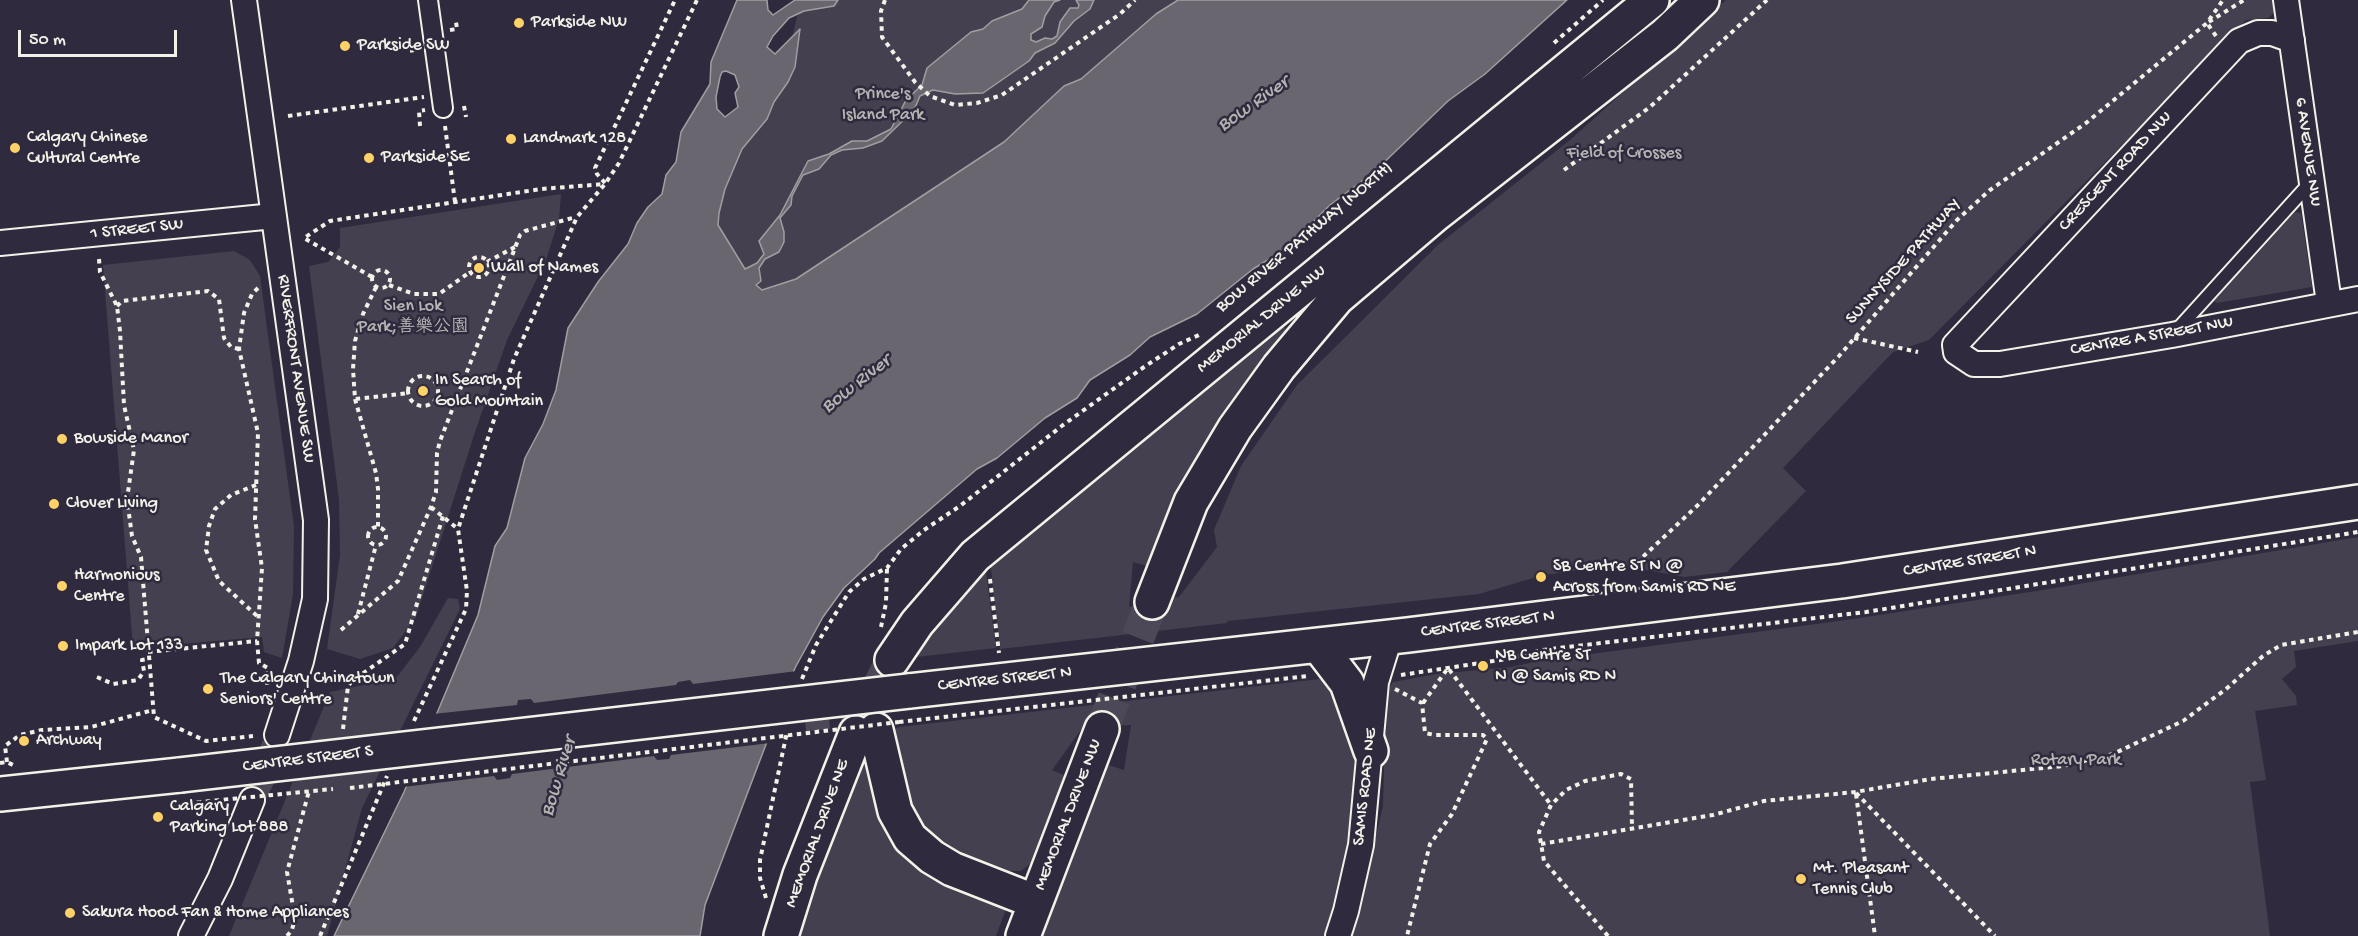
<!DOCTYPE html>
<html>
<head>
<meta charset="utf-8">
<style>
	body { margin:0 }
	#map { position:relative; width:2358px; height:936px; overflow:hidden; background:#2f2a3d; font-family:"Gochi Hand",sans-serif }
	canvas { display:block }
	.scale { position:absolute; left:18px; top:30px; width:159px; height:27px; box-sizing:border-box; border:3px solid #f4f1e8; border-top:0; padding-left:8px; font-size:18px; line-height:21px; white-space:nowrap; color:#f4f1e8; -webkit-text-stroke:4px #2f2a3d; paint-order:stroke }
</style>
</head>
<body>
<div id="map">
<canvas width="2358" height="936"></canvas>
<div class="scale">50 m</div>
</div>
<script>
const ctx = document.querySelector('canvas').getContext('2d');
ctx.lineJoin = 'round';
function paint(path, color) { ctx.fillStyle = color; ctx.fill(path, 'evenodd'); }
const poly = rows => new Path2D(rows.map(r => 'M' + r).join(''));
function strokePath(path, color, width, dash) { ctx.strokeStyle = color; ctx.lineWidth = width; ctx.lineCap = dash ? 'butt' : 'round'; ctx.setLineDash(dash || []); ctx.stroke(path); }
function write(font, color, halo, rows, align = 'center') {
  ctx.font = font + ' "Gochi Hand","LXGW WenKai TC",sans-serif'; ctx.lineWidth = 5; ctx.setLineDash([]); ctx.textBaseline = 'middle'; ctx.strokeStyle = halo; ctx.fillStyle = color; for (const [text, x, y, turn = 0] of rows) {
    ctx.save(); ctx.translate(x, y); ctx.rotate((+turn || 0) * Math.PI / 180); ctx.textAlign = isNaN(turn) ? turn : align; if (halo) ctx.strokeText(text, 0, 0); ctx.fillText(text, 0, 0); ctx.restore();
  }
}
paint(poly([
	[805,0,1195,0,1008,147,799,289,759,299,713,227,718,189,782,80,800,4],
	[1726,0,2272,0,2274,13,2268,18,2246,20,1929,340,1893,352,1783,468,1806,491,1727,572,1684,577,1640,569,1606,567,1543,575,1479,594,1228,621,1227,623,1000,649,991,568,988,564,1279,323,1287,330,1233,402,1213,435,1151,567,1133,562,1129,607,1179,597,1217,547,1214,530,1241,466,1297,385,1439,244,1570,140],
	[561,194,559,219,546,260,507,340,475,432,416,617,393,648,360,659,327,649,340,555,339,500,309,266,328,262,340,247,340,228],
	[2295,212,2301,213,2312,287,2217,303,2214,301],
	[234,251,250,260,260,276,294,527,293,594,282,658,264,652,262,637,133,648,103,265],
	[2358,537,2358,641,2294,651,2296,667,2282,679,2296,696,2297,705,2255,711,2266,780,2250,782,2270,936,1352,936,1383,806,1386,691,1393,682,1437,674,1511,667,1539,661,1846,620,2043,590],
	[986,572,996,648,916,657,948,608],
	[448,598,458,599,460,609,362,808,327,936,229,936,330,692,396,678,420,647],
	[1320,679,1327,683,1348,724,1355,768,1355,807,1351,838,1326,936,1039,936,1105,764,1124,770,1131,725,1083,727,1052,770,1070,778,1036,859,1021,871,997,871,945,849,925,832,905,797,892,730,899,727],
	[858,764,871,766,878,807,1005,905,1006,909,996,936,797,936,813,883]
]), '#454050');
const water = poly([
	[737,0,767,0,768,10,773,15,795,0,838,0,834,6,804,11,789,18,773,36,767,47,775,54,800,29,795,67,788,82,774,102,767,119,742,149,725,189,719,213,718,225,745,269,757,263,764,254,759,241,780,215,808,161,829,154,852,141,867,141,891,129,906,100,922,85,927,68,971,32,983,29,992,21,1022,9,1029,0,1060,0,1054,2,1045,16,1042,27,1031,34,1031,40,1036,42,1045,38,1052,39,1057,36,1060,22,1070,8,1078,8,1079,5,1076,0,1094,0,1090,9,1074,21,1055,43,1035,53,1029,61,983,93,955,94,933,90,920,96,914,110,882,141,863,148,842,150,831,155,819,169,803,175,792,196,791,205,780,218,784,232,784,242,779,252,765,259,759,268,761,281,756,285,762,290,796,279,1004,142,1064,86,1081,79,1156,14,1178,0,1567,0,1485,74,1448,101,1374,172,1330,205,1286,249,1253,269,1197,314,1150,337,1130,355,1090,380,1077,398,1045,418,997,458,977,469,879,553,875,559,844,588,823,617,795,668,705,905,700,936,334,936,404,792,478,615,495,546,507,528,525,458,543,424,556,390,568,328,598,282,628,244,637,223,648,207,662,194,666,175,676,162,681,132,710,84,711,62,737,0],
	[726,71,735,75,739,87,735,93,738,107,725,117,717,109,716,97,720,77,722,72,726,71]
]);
paint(water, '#6a6670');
strokePath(water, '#a19ea0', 1.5);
paint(poly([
	[797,671,770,743,671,755,669,759,657,760,654,756,512,774,510,778,497,780,494,776,403,787,433,714,517,705,518,700,531,699,534,703,676,685,678,682,690,680,693,684]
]), '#2f2a3d');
strokePath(poly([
	[805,719,863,714],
	[252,800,263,778,277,735]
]), '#4d4857', 24, [24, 12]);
strokePath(poly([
	[1102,729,1152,602],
	[856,733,892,660]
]), '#4d4857', 33, [33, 16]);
const service = poly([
	[2176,331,2310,183]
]);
const pedestrian = poly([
	[428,0,443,108]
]);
const minor = poly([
	[244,0,316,520,315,599,301,661,277,735],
	[2286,0,2329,303],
	[2292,40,2272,33,2258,33,2239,41,1955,345,1956,352,1974,364,2000,364,2172,335,2358,299],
	[0,243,274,216],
	[191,936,220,879,252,800],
	[1338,936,1346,911,1361,845,1376,682,1390,637]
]);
const secondary = poly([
	[1152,602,1191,502,1235,428,1279,367,1337,298,1436,214,1665,35,1702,0],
	[1318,645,1347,683,1371,751],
	[892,660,917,623,975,556,1652,0],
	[909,691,1408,635,1842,581,2358,502],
	[876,730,895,811,910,838,932,857,952,869,1036,902],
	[0,794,180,775],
	[781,936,800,875,856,733],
	[1023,936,1102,729]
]);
strokePath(service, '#f4f1e8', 16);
strokePath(pedestrian, '#f4f1e8', 22);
strokePath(minor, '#f4f1e8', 28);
strokePath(secondary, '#f4f1e8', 38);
strokePath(poly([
	[885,0,881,11,882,37,915,82,930,96,955,105,977,103,1002,95,1120,14,1135,0],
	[450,30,457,29,456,22],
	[2216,36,2207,23,2244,0],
	[408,43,409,51,415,50],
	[1554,43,1603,0],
	[464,106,466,117],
	[288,116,424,97],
	[420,126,419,111,425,110],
	[445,126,455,202],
	[1564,170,1650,107,1767,0],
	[605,183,597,174,595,168,675,0],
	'469 267a10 10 0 1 1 20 0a10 10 0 1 1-20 0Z',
	[99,259,100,272,117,306,120,331,124,405,134,450,127,499,132,536,141,557,154,717,206,741,253,736],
	[487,262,515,247],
	'372 279a9 9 0 1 1 18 0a9 9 0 1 1-18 0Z',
	[372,277,304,238,330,221,541,189,605,184],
	[389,285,414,294,439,294,470,272],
	[376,287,363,314,355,341,353,369,355,399,409,393],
	[258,288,252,294,244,313,239,349,258,433,255,519,262,568,257,641,259,663,268,668,267,688],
	[117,306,122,301,208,291,219,299,224,338,231,347,239,349],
	[1854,338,1918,352],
	'408 391a15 15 0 1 1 30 0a15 15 0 1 1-30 0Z',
	[438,396,455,403],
	[355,399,376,473,378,489,378,527],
	[256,485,231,495,215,509,209,526,206,550,219,581,257,616],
	[431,507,458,529],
	'368 536a9 9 0 1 1 18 0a9 9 0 1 1-18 0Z',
	[1630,569,1698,505,1839,356,1957,220,1990,190,2086,123,2207,23,2223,0],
	[990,579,999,653],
	[358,614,376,545],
	[881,627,886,603,887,568],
	[341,630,398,581,431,507,436,492,437,453,440,441,520,235,525,231,576,217],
	[148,652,257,641],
	[1401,675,1507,659,1542,650,1866,612,2358,532],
	[97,677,113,684,138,680,144,671,142,660,148,659],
	[802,679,816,645,849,592,864,579,887,568,901,549,924,530,960,506,1063,425,1144,367,1179,344,1199,335],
	[1395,689,1422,703,1425,733,1435,735,1483,735,1487,739,1452,814,1430,844,1407,936],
	[1423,703,1448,668,1551,805],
	[414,721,466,609,467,591,458,529,514,359,577,217,605,184,619,163,697,0],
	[899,722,1309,676],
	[343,729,348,686,352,681,405,644,443,516],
	[7,762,5,746,20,735,42,730,91,727,153,710],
	[0,763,7,762,13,765],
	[1856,793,1995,936],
	[1856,794,1875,936],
	[1541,844,1713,815,1764,801,1855,792,1931,779,2063,766,2113,754,2183,721,2226,689,2263,656,2281,645,2358,632],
	[766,898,760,878,760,860,787,732],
	[287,936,292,930,295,918,287,872,309,791],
	[320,936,387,776],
	[1608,936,1544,861,1539,832,1551,805,1566,790,1585,781,1621,774,1631,779,1632,827]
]), '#f4f1e8', 4, [4.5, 4.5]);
strokePath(service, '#2f2a3d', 12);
strokePath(pedestrian, '#2f2a3d', 18);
strokePath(minor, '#2f2a3d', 24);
strokePath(secondary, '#2f2a3d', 33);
const secondaryBridge = poly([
	[180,775,909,691]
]);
strokePath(secondaryBridge, '#f4f1e8', 38, []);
strokePath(poly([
	[350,788,899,722],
	[170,805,333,789]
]), '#f4f1e8', 4, [4.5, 4.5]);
strokePath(secondaryBridge, '#2f2a3d', 33);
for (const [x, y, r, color] of [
	[519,23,6,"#ffd166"],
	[345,46,6,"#ffd166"],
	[511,139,6,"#ffd166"],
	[15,148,6,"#ffd166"],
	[369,158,6,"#ffd166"],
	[479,268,6,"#ffd166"],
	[423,391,6,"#ffd166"],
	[62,439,6,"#ffd166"],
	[54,504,6,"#ffd166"],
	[1541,577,6,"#ffd166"],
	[62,586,6,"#ffd166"],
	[63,646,6,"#ffd166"],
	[1483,666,6,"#ffd166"],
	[208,689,6,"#ffd166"],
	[24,741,6,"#ffd166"],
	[158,817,6,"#ffd166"],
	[1801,879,6,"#ffd166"],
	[70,913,6,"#ffd166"]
]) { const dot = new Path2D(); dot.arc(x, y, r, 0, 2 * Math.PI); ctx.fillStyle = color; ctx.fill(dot); strokePath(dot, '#2f2a3d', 2); }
write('18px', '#f4f1e8', '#2f2a3d', [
	["Parkside NW",531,23],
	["Parkside SW",357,46],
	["Calgary Chinese",27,138],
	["Cultural Centre",27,159],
	["Landmark 128",523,139],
	["Parkside SE",381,158],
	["Wall of Names",491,268],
	["In Search of",435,381],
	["Gold Mountain",435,402],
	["Bowside Manor",74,439],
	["Clover Living",66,504],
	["SB Centre ST N @",1553,567],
	["Across from Samis RD NE",1553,588],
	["Harmonious",74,576],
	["Centre",74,597],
	["Impark Lot 133",75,646],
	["NB Centre ST",1495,656],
	["N @ Samis RD N",1495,677],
	["The Calgary Chinatown",220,679],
	["Seniors' Centre",220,700],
	["Archway",36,741],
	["Calgary",170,807],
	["Parking Lot 888",170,828],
	["Mt. Pleasant",1813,869],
	["Tennis Club",1813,890],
	["Sakura Hood Fan & Home Appliances",82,913]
], 'left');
write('18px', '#b7b3b3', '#2f2a3d', [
	["Prince's",883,95],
	["Island Park",883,116],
	["Field of Crosses",1624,154],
	["Sien Lok",413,307],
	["Park;善樂公園",413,328],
	["Rotary Park",2076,761]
]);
write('18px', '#f4f1e8', '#2f2a3d', [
	["6 AVENUE NW",2307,152,82],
	["CRESCENT ROAD NW",2116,172,-47],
	["1 STREET SW",137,230,-6],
	["BOW RIVER PATHWAY (NORTH)",1305,238,-40],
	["SUNNYSIDE PATHWAY",1904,262,-48],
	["MEMORIAL DRIVE NW",1262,320,-39],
	["CENTRE A STREET NW",2152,337,-10],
	["RIVERFRONT AVENUE SW",295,369,82],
	["CENTRE STREET N",1970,562,-9],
	["CENTRE STREET N",1488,625,-7],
	["CENTRE STREET N",1005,680,-6],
	["CENTRE STREET S",308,760,-7],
	["SAMIS ROAD NE",1366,787,-84],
	["MEMORIAL DRIVE NW",1069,815,-69],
	["MEMORIAL DRIVE NE",818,834,-70]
]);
write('italic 20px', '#b6b2b2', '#2f2a3d', [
	["Bow River",1254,105,-35],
	["Bow River",857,385,-38],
	["Bow River",560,777,-73]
]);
</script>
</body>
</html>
